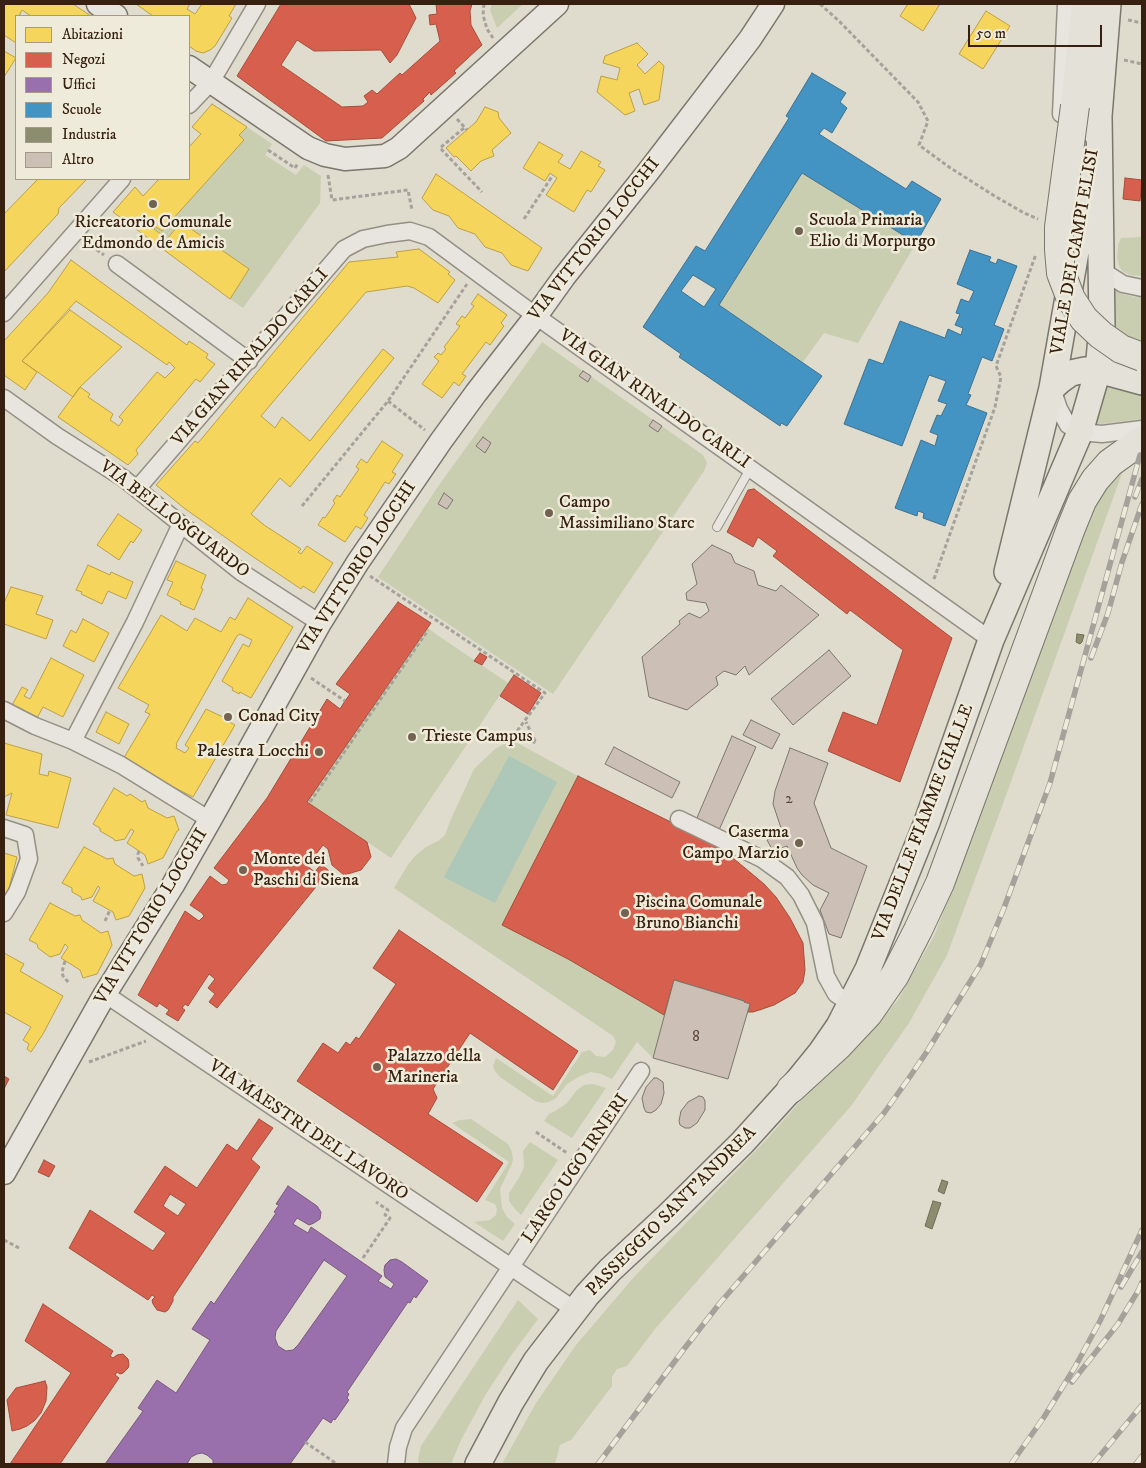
<!DOCTYPE html>
<html>
<head>
<meta charset="utf-8">
<style>
	body { margin:0 }
	#map { position:relative; width:1146px; height:1468px; overflow:hidden; background:#dfdcce; font-family:"IM FELL DW Pica",serif }
	canvas { display:block }
	.frame { position:absolute; inset:0; border:5px solid #37200f; pointer-events:none }
	.legend { position:absolute; left:15px; top:15px; width:175px; height:165px; box-sizing:border-box; background:#efebda; border:1px solid #a59a89; margin:0; padding:6px 9px; list-style:none; font-size:15px; color:#37200f }
	.legend li { display:flex; align-items:center; gap:10px; height:25px }
	.legend b { width:25px; border:1px solid #a59a89 }
	.scale { position:absolute; left:968px; top:25px; width:134px; height:22px; box-sizing:border-box; border:2px solid #37200f; border-top:0; padding-left:6px; font-size:15px; line-height:18px; white-space:nowrap; color:#37200f; -webkit-text-stroke:4px #efebda; paint-order:stroke }
</style>
</head>
<body>
<div id="map">
<canvas width="1146" height="1468"></canvas>
<div class="frame"></div>
<ul class="legend">
<li><b style="height:14px;background:#f6d55c"></b>Abitazioni</li>
<li><b style="height:14px;background:#d6604d"></b>Negozi</li>
<li><b style="height:14px;background:#9970ab"></b>Uffici</li>
<li><b style="height:14px;background:#4393c3"></b>Scuole</li>
<li><b style="height:14px;background:#8c8c6e"></b>Industria</li>
<li><b style="height:14px;background:#ccc0b6"></b>Altro</li>
</ul>
<div class="scale">50 m</div>
</div>
<script>
const ctx = document.querySelector('canvas').getContext('2d');
ctx.lineJoin = 'round';
function paint(path, color) { ctx.fillStyle = color; ctx.fill(path, 'evenodd'); }
const poly = rows => new Path2D(rows.map(r => 'M' + r).join(''));
function strokePath(path, color, width, dash) { ctx.strokeStyle = color; ctx.lineWidth = width; ctx.lineCap = dash ? 'butt' : 'round'; ctx.setLineDash(dash || []); ctx.stroke(path); }
function write(font, color, halo, rows, align = 'center') {
  ctx.font = font + ' "IM FELL DW Pica",serif'; ctx.lineWidth = 5; ctx.setLineDash([]); ctx.textBaseline = 'middle'; ctx.strokeStyle = halo; ctx.fillStyle = color; for (const [text, x, y, turn = 0] of rows) {
    ctx.save(); ctx.translate(x, y); ctx.rotate((+turn || 0) * Math.PI / 180); ctx.textAlign = isNaN(turn) ? turn : align; if (halo) ctx.strokeText(text, 0, 0); ctx.fillText(text, 0, 0); ctx.restore();
  }
}
paint(poly([
	[492,4,523,4,497,28,490,10],
	[247,127,272,144,265,155,296,175,304,165,321,176,320,203,243,308,230,299,248,269,181,222,167,239,154,229,156,227,162,231,244,140,239,135],
	[802,173,916,243,858,343,824,333,803,362,719,305],
	[1142,237,1142,276,1131,275,1123,272,1119,266,1117,258,1118,245,1121,238],
	[1111,288,1122,294,1135,297,1142,296,1142,368,1112,340],
	[542,342,703,455,707,463,704,471,553,694,378,577,437,488],
	[1103,383,1142,393,1142,419,1093,425],
	[1125,465,1004,801,947,955,909,1023,851,1106,655,1329,627,1366,617,1369,612,1377,612,1386,571,1440,560,1445,555,1464,502,1464,536,1403,576,1345,634,1277,767,1139,841,1055,870,1031,898,1000,935,934,1091,508,1105,483],
	[427,628,508,683,391,858,277,781,330,702,362,723],
	[512,740,578,776,695,834,721,848,764,884,776,897,790,918,803,943,805,970,803,982,795,993,784,1000,761,1011,748,1012,728,1079,653,1058,637,1042,612,1079,601,1074,591,1072,580,1076,567,1084,556,1098,549,1102,542,1103,535,1101,500,1077,495,1071,493,1066,496,1058,553,1096,582,1052,590,1050,596,1056,605,1057,613,1050,616,1042,613,1036,394,888,407,866,415,856,426,847,438,841,445,835,451,819,474,769,495,749],
	[593,1084,606,1088,572,1138,544,1121,549,1114,557,1110,567,1103,577,1090,584,1085],
	[471,1119,508,1144,512,1152,513,1160,511,1166,500,1189,502,1208,507,1217,515,1224,503,1241,474,1222,490,1220,496,1215,497,1209,495,1204,485,1200,509,1162,452,1123,460,1120],
	[530,1142,558,1160,521,1215,515,1209,509,1201,509,1193,519,1178,524,1167,523,1151],
	[518,1300,538,1319,510,1357,486,1394,461,1440,451,1464,419,1464,418,1459,421,1446]
]), '#c8ceaf');
paint(poly([
	[509,756,557,782,495,903,444,877]
]), '#adc7b8');
const homes = poly([
	[4,4,73,4,91,16,31,16,22,10,19,16,16,16,16,43,4,35,4,4],
	[136,4,190,4,187,9,195,14,202,4,236,4,229,16,232,18,215,46,210,50,203,53,196,51,189,46,189,16,153,16,136,4],
	[908,4,940,4,923,31,900,16,908,4],
	[986,11,1010,26,983,69,959,54,986,11],
	[637,43,648,54,637,65,645,74,659,61,664,66,659,100,644,105,639,89,629,93,635,111,625,115,597,92,601,76,617,80,620,68,603,63,605,56,637,43],
	[4,51,16,58,4,77,4,51],
	[212,104,247,127,239,135,244,140,162,231,156,227,154,229,167,239,181,222,249,269,230,299,113,212,135,187,143,196,159,179,189,179,189,147,201,134,192,127,212,104],
	[485,107,498,112,499,118,511,133,492,150,494,156,481,161,471,171,456,156,454,157,446,148,476,122,485,107],
	[539,142,563,155,558,162,570,169,581,151,601,162,598,166,605,170,591,192,587,190,574,212,546,195,557,178,550,173,545,181,523,168,539,142],
	[436,174,542,248,528,271,511,265,502,253,485,247,475,234,458,228,449,216,433,210,422,198,436,174],
	[38,179,87,179,59,208,58,214,4,272,4,214,38,179],
	[419,249,450,272,448,274,455,280,438,303,414,288,407,286,366,292,261,416,275,428,282,417,310,441,383,349,394,358,290,487,280,478,251,514,264,525,301,549,298,552,301,554,307,546,333,563,314,593,303,586,301,589,246,552,184,508,156,485,195,441,198,443,349,262,398,257,396,252,419,249],
	[71,260,187,345,189,341,208,354,206,358,215,364,200,382,196,379,136,450,138,454,128,465,58,417,80,387,90,394,88,397,113,414,110,420,119,426,123,420,119,417,157,372,165,378,175,368,169,362,167,365,76,301,22,361,37,372,25,390,4,375,4,341,48,293,71,260],
	[478,294,507,315,501,323,504,326,490,345,486,342,462,374,466,376,459,386,454,382,442,398,422,384,439,361,434,357,438,353,441,355,446,349,444,347,460,326,456,324,462,316,465,318,474,306,471,304,478,294],
	[70,310,122,347,80,387,73,397,22,361,70,310],
	[382,441,403,455,392,472,396,474,389,484,385,482,364,515,368,518,361,529,356,526,345,542,318,525,323,517,325,518,335,503,333,501,337,495,340,497,359,469,356,467,361,459,367,463,382,441],
	[118,514,142,530,133,543,131,541,119,560,97,545,118,514],
	[176,561,206,575,201,588,203,589,194,610,180,604,181,602,167,595,173,582,167,580,176,561],
	[88,565,110,575,111,572,133,582,126,599,108,591,102,604,81,594,82,592,76,590,88,565],
	[11,587,43,596,36,614,53,620,46,639,4,624,4,603,11,587],
	[248,598,293,627,251,698,240,692,239,694,232,690,233,688,222,681,243,644,249,647,252,640,240,634,237,636,176,744,177,745,176,748,185,753,189,748,185,745,206,709,225,718,224,719,235,725,193,797,122,761,150,714,145,712,149,705,118,688,161,615,187,631,195,618,221,632,230,617,235,620,248,598],
	[83,619,109,633,94,662,63,646,71,630,76,633,83,619],
	[51,658,84,675,63,717,43,707,35,722,10,709,22,687,28,690,24,696,30,699,51,658],
	[106,712,129,724,119,744,96,732,106,712],
	[4,743,42,754,39,774,48,776,49,771,71,778,58,828,6,815,12,793,4,797,4,743],
	[114,788,127,796,130,794,142,802,145,800,148,808,167,818,174,816,179,830,177,831,163,858,148,864,145,855,127,843,134,831,131,829,125,839,115,841,114,839,100,831,100,828,93,824,114,788],
	[84,847,107,859,113,858,115,864,134,876,142,874,145,888,129,916,116,920,113,912,93,901,100,888,98,886,92,897,82,900,81,897,72,892,72,888,62,883,84,847],
	[4,853,17,857,4,908,4,853],
	[50,903,75,916,80,915,82,920,101,933,108,931,112,945,97,974,83,978,80,970,61,958,68,947,65,944,60,954,50,957,38,948,37,944,29,940,50,903],
	[4,953,24,964,20,971,63,996,43,1034,31,1052,27,1049,29,1044,23,1040,31,1027,4,1012,4,953]
]);
paint(homes, '#f6d55c');
strokePath(homes, '#bd9f45', 1);
const shops = poly([
	[281,4,409,4,416,18,397,55,390,63,381,50,314,51,297,40,281,65,342,107,363,106,368,102,364,96,372,90,377,94,400,73,402,75,440,41,436,24,430,25,429,15,437,14,436,4,472,4,470,11,471,25,482,45,454,71,456,73,431,95,430,92,423,99,424,101,382,138,326,141,237,76,281,4],
	[1125,178,1142,180,1140,201,1123,199,1125,178],
	[754,489,952,638,900,782,828,751,843,712,877,725,903,650,850,610,847,614,773,556,777,551,758,537,753,547,727,532,748,490,754,489],
	[398,602,431,623,307,802,367,842,371,857,361,870,344,875,332,865,328,849,323,845,307,866,315,872,321,864,329,871,217,1008,209,1002,215,994,208,988,215,979,209,974,188,1006,185,1004,182,1008,185,1010,178,1021,166,1014,169,1010,159,1003,157,1007,138,995,185,911,199,921,204,916,202,913,190,905,210,876,222,885,227,884,229,880,214,868,267,798,327,699,340,709,345,701,350,694,336,684,398,602],
	[480,653,487,657,482,665,474,661,480,653],
	[514,675,541,693,528,714,500,696,514,675],
	[578,776,695,834,721,848,764,884,776,897,790,918,803,943,805,970,803,982,795,993,774,1005,753,1012,748,1012,750,1004,744,1002,744,1001,674,980,664,1015,568,959,502,925,578,776],
	[399,930,578,1051,553,1090,470,1033,433,1089,437,1098,428,1114,503,1163,477,1202,297,1081,323,1043,338,1053,346,1042,350,1045,356,1037,359,1039,396,984,373,968,399,930],
	[4,1076,9,1079,4,1089,4,1076],
	[259,1119,273,1128,251,1159,260,1167,173,1297,173,1301,168,1310,165,1312,157,1310,153,1304,152,1300,155,1297,152,1295,148,1300,69,1248,90,1210,153,1251,166,1233,134,1212,165,1166,197,1188,227,1144,237,1151,259,1119],
	[170,1194,186,1204,178,1216,163,1206,170,1194],
	[44,1160,55,1166,49,1177,38,1172,44,1160],
	[43,1304,113,1351,110,1356,113,1358,117,1355,123,1354,128,1359,129,1365,128,1368,123,1373,120,1374,117,1372,115,1375,119,1378,60,1464,10,1464,71,1373,25,1341,43,1304],
	[45,1381,47,1387,46,1401,41,1413,34,1421,27,1426,20,1429,12,1431,7,1400,16,1388,45,1381]
]);
paint(shops, '#d6604d');
strokePath(shops, '#a64d3a', 1);
const offices = poly([
	[288,1186,317,1206,321,1212,320,1219,314,1223,309,1225,297,1218,293,1224,308,1233,311,1227,382,1276,378,1281,391,1289,394,1284,385,1277,384,1270,385,1265,390,1260,396,1259,402,1262,428,1281,416,1298,414,1296,410,1303,408,1302,347,1392,349,1394,347,1398,349,1400,335,1420,333,1419,331,1423,323,1418,290,1464,213,1464,213,1460,207,1455,202,1453,197,1454,191,1457,187,1464,105,1464,143,1411,138,1408,157,1380,176,1393,210,1340,192,1329,211,1301,214,1304,276,1213,274,1212,279,1205,276,1204,288,1186],
	[324,1260,347,1276,298,1345,293,1350,286,1351,278,1346,275,1338,276,1331,324,1260]
]);
paint(offices, '#9970ab');
strokePath(offices, '#7c587c', 1);
const schools = poly([
	[812,73,846,93,840,102,847,108,832,133,824,128,819,134,906,189,912,181,941,199,916,243,802,173,719,305,822,376,787,426,781,423,780,426,679,357,681,354,643,327,696,246,705,251,789,118,786,116,812,73],
	[693,275,716,289,704,307,681,291,693,275],
	[970,250,991,257,989,261,996,264,998,259,1017,266,994,325,1004,329,992,361,982,357,968,394,971,395,966,405,987,413,945,526,923,518,924,513,918,511,917,516,895,508,921,440,935,446,938,435,930,432,937,415,941,416,947,404,938,401,946,381,929,375,902,446,844,424,869,359,883,364,900,321,945,338,948,329,961,335,963,328,955,325,960,314,956,313,961,299,969,302,974,291,957,284,970,250]
]);
paint(schools, '#4393c3');
strokePath(schools, '#3f708d', 1);
const industry = poly([
	[1077,634,1084,635,1082,642,1080,644,1076,642,1077,634],
	[942,1180,948,1182,944,1194,938,1191,942,1180],
	[933,1201,941,1203,932,1229,925,1226,933,1201]
]);
paint(industry, '#8c8c6e');
strokePath(industry, '#726c52', 1);
const building = poly([
	[583,371,591,376,588,382,579,376,583,371],
	[653,420,662,426,658,432,649,426,653,420],
	[483,437,491,443,485,453,476,446,483,437],
	[444,493,453,500,447,509,438,504,444,493],
	[712,545,731,554,735,563,754,571,758,585,776,591,781,585,819,615,749,675,745,666,736,675,724,671,716,677,718,685,687,710,649,697,642,657,680,624,679,621,689,613,700,618,709,611,706,603,687,600,686,593,697,584,692,564,712,545],
	[829,650,851,676,793,725,771,699,829,650],
	[751,720,780,734,772,749,743,735,751,720],
	[732,736,756,747,719,830,696,820,732,736],
	[614,747,680,782,672,798,605,764,614,747],
	[790,748,828,763,814,803,831,848,867,866,841,938,829,934,820,910,829,893,813,885,802,875,797,868,787,846,773,851,767,840,783,834,773,804,775,791,790,748],
	[674,980,744,1001,744,1002,750,1004,728,1079,653,1058,674,980],
	[654,1078,657,1078,663,1082,664,1093,661,1104,656,1110,651,1113,646,1112,644,1108,642,1098,646,1087,654,1078],
	[699,1096,703,1097,705,1101,705,1110,697,1123,690,1128,685,1128,680,1125,679,1121,681,1111,688,1102,699,1096]
]);
paint(building, '#ccc0b6');
strokePath(building, '#7b766c', 1);
const lane = poly([
	[717,527,750,469]
]);
const street = poly([
	[189,105,211,82,257,4],
	[1061,114,1066,4],
	[117,264,249,361],
	[1101,270,1123,284,1142,288],
	[4,313,122,179],
	[1053,391,1059,409,1068,425,1080,432,1102,434,1142,429],
	[4,398,57,436,123,478,241,572,320,623],
	[137,489,344,249,363,239,387,234,410,231,429,237,536,316,991,640],
	[4,710,35,726,73,741,121,765,210,820],
	[73,741,135,622,181,524],
	[679,819,762,859,787,877,801,895,815,923,826,976,836,994,851,1004],
	[4,828,25,835,29,859,17,892,4,913],
	[105,994,575,1310],
	[396,1464,398,1447,404,1428,641,1071]
]);
const secondary = poly([
	[98,4,116,16],
	[189,67,308,148,325,155,345,159,385,156,399,148,557,4],
	[4,1173,105,994,173,885,210,820,320,623,358,562,441,441,476,393,536,316,564,277,648,172,750,39,773,4]
]);
const primary = poly([
	[1096,133,1099,116,1108,4],
	[1052,388,1061,380,1071,373,1085,370,1098,370,1142,382],
	[1007,572,1052,388,1089,178],
	[478,1464,511,1402,536,1361,587,1295,610,1270,668,1216,742,1143,791,1089,821,1052,839,1026,868,969,927,822,991,640,1080,432,1098,370,1102,327,1099,116]
]);
const highway = poly([
	[1075,106,1086,4],
	[791,1089,838,1046,868,1014,895,975,918,930,940,883,1071,528,1082,501,1095,480,1110,463,1142,440]
]);
strokePath(lane, '#948f85', 10);
strokePath(street, '#948f85', 19);
strokePath(secondary, '#7b766c', 25);
strokePath(primary, '#7b766c', 28);
strokePath(highway, '#7b766c', 30);
strokePath(poly([
	[484,4,483,15,487,29,493,38],
	[820,4,839,21,918,102,928,121,919,145,949,167,993,195,1024,213,1038,219],
	[19,15,20,16],
	[1128,20,1142,23],
	[1124,60,1142,64],
	[457,119,467,130],
	[464,128,440,148,482,192],
	[268,150,295,168,298,163],
	[328,175,332,200,408,190,412,210],
	[524,219,553,175],
	[86,242,104,255],
	[388,401,425,430],
	[302,506,388,401,467,284],
	[370,576,545,693,515,734,536,743,526,722],
	[934,579,995,407,1001,377,996,366,1036,254],
	[311,678,345,701],
	[310,802,428,630],
	[139,851,138,854,138,858,143,866],
	[105,921,110,910],
	[65,961,62,972,63,976,69,983],
	[89,1062,146,1041],
	[536,1132,567,1153],
	[4,1240,21,1249],
	[363,1258,390,1218,385,1215,388,1210,376,1202],
	[305,1442,337,1464]
]), '#a6a29b', 3, [4, 2.5]);
strokePath(lane, '#e7e5de', 8);
strokePath(street, '#e7e5de', 16);
strokePath(secondary, '#e7e5de', 22);
strokePath(primary, '#e3e1d8', 25);
strokePath(highway, '#e3e1d8', 28);
const rail = poly([
	[1135,497,1142,479],
	[1091,658,1108,613,1122,562,1142,504],
	[1121,1287,1142,1252],
	[1072,1382,1118,1324,1138,1291,1142,1282],
	[598,1464,684,1349,720,1303,884,1113,909,1078,926,1053,981,964,1004,908,1050,783,1140,455],
	[1011,1464,1044,1417,1075,1367,1100,1321,1142,1230],
	[1093,1464,1142,1405],
	[1136,1464,1142,1456]
]);
strokePath(rail, '#a6a29b', 5.5);
strokePath(rail, '#efebda', 4, [11]);
const highwayBridge = poly([
	[1075,106,1059,227,1059,250,1061,273,1071,299,1084,319,1101,335,1121,349,1142,357]
]);
strokePath(highwayBridge, '#7b766c', 30, []);
strokePath(highwayBridge, '#e3e1d8', 28);
for (const [x, y, r, color] of [
	[153,204,5,"#726252"],
	[799,231,5,"#726252"],
	[549,513,5,"#726252"],
	[228,717,5,"#726252"],
	[412,737,5,"#726252"],
	[319,752,5,"#726252"],
	[799,843,5,"#726252"],
	[243,870,5,"#726252"],
	[625,913,5,"#726252"],
	[377,1067,5,"#726252"]
]) { const dot = new Path2D(); dot.arc(x, y, r, 0, 2 * Math.PI); ctx.fillStyle = color; ctx.fill(dot); strokePath(dot, '#efebda', 2); }
write('15px', '#5c4839', null, [
	["2",789,800],
	["8",696,1038]
]);
write('18px', '#37200f', '#efebda', [
	["Scuola Primaria",809,221],
	["Elio di Morpurgo",809,242],
	["Ricreatorio Comunale",153,223,"center"],
	["Edmondo de Amicis",153,244,"center"],
	["Campo",559,503],
	["Massimiliano Starc",559,524],
	["Conad City",238,717],
	["Trieste Campus",422,737],
	["Palestra Locchi",309,752,"right"],
	["Caserma",789,833,"right"],
	["Campo Marzio",789,854,"right"],
	["Monte dei",253,860],
	["Paschi di Siena",253,881],
	["Piscina Comunale",635,903],
	["Bruno Bianchi",635,924],
	["Palazzo della",387,1057],
	["Marineria",387,1078]
], 'left');
write('18px', '#37200f', '#efebda', [
	["VIA VITTORIO LOCCHI",595,240,-52],
	["VIALE DEI CAMPI ELISI",1076,252,-80],
	["VIA GIAN RINALDO CARLI",251,358,-49],
	["VIA GIAN RINALDO CARLI",654,400,35],
	["VIA BELLOSGUARDO",174,520,37],
	["VIA VITTORIO LOCCHI",358,568,-57],
	["VIA DELLE FIAMME GIALLE",924,823,-69],
	["VIA VITTORIO LOCCHI",152,917,-59],
	["VIA MAESTRI DEL LAVORO",308,1131,34],
	["LARGO UGO IRNERI",576,1169,-56],
	["PASSEGGIO SANT'ANDREA",672,1212,-45]
]);
</script>
</body>
</html>
